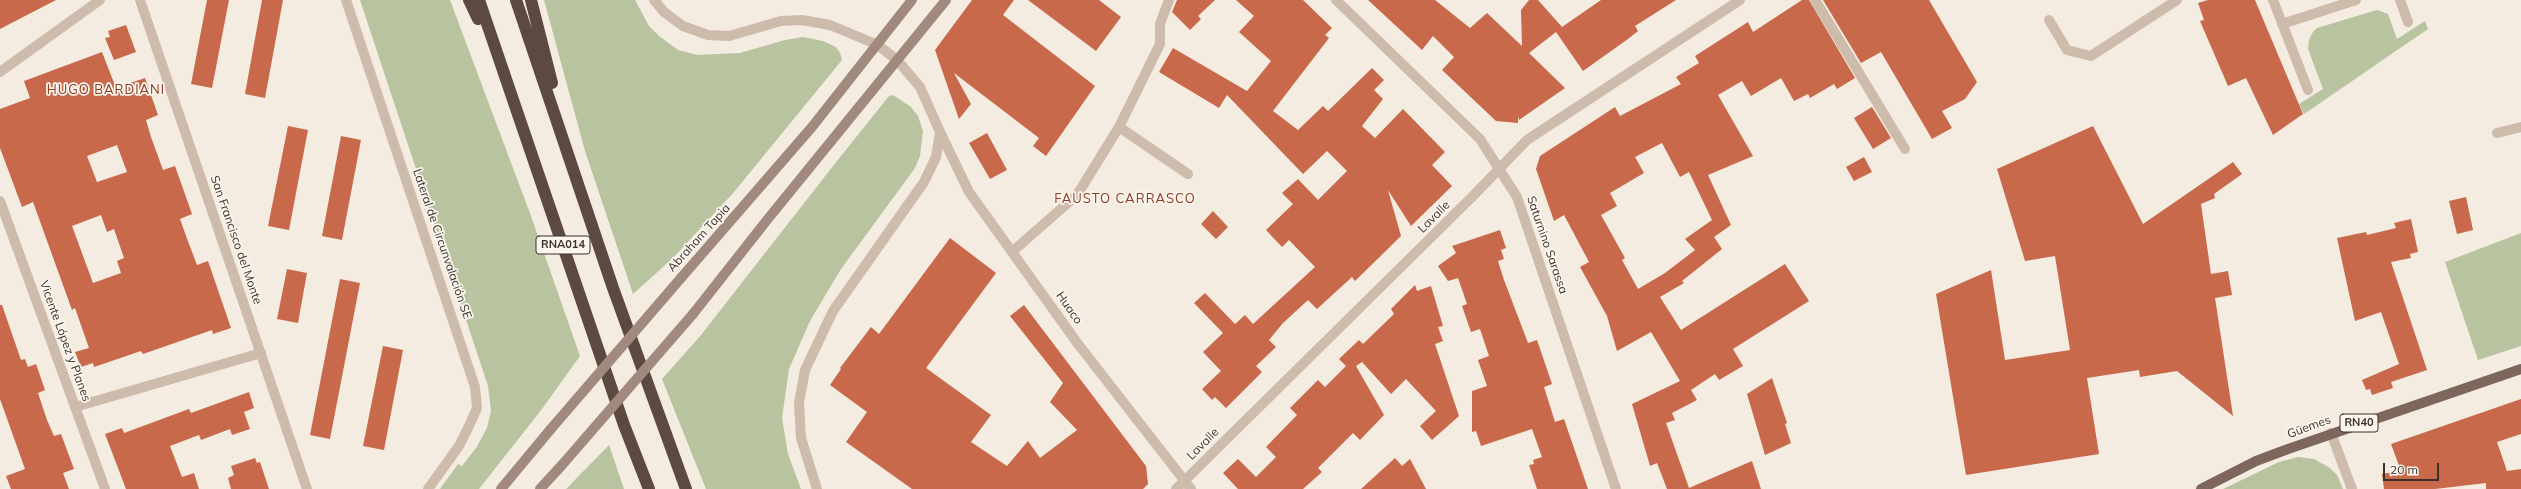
<!DOCTYPE html>
<html>
<head>
<meta charset="utf-8">
<style>
	body { margin:0 }
	#map { position:relative; width:2521px; height:489px; overflow:hidden; background:#f4ebe1; font-family:Mulish,sans-serif }
	canvas { display:block }
	.scale { position:absolute; left:2383px; top:463px; width:56px; height:18px; box-sizing:border-box; border:2px solid #3b302b; border-top:0; padding-left:5px; font-size:12px; line-height:14px; white-space:nowrap; color:#3b302b; -webkit-text-stroke:3px #fbf5ee; paint-order:stroke }
</style>
</head>
<body>
<div id="map">
<canvas width="2521" height="489"></canvas>
<div class="scale">20 m</div>
</div>
<script>
const ctx = document.querySelector('canvas').getContext('2d');
ctx.lineJoin = 'round';
function paint(path, color) { ctx.fillStyle = color; ctx.fill(path, 'evenodd'); }
const poly = rows => new Path2D(rows.map(r => 'M' + r).join(''));
function strokePath(path, color, width, dash) { ctx.strokeStyle = color; ctx.lineWidth = width; ctx.lineCap = dash ? 'butt' : 'round'; ctx.setLineDash(dash || []); ctx.stroke(path); }
function write(font, color, halo, rows, align = 'center') {
  ctx.font = font + ' Mulish,sans-serif'; ctx.lineWidth = 3.5; ctx.setLineDash([]); ctx.textBaseline = 'middle'; ctx.strokeStyle = halo; ctx.fillStyle = color; for (const [text, x, y, turn = 0] of rows) {
    ctx.save(); ctx.translate(x, y); ctx.rotate((+turn || 0) * Math.PI / 180); ctx.textAlign = isNaN(turn) ? turn : align; if (halo) ctx.strokeText(text, 0, 0); ctx.fillText(text, 0, 0); ctx.restore();
  }
}
paint(poly([
	[360,0,450,0,531,216,580,356,542,409,479,489,440,489,458,464,462,466,476,448,487,428,491,411,488,386],
	[544,0,635,0,649,26,659,36,678,50,697,55,740,53,785,40,803,37,823,41,836,47,840,53,842,60,734,192,673,258,633,294,585,151],
	[2377,10,2388,14,2397,39,2425,21,2428,29,2304,114,2299,104,2323,89,2308,49,2309,40,2313,32,2317,28],
	[893,95,911,107,918,116,923,131,920,156,915,168,841,269,810,321,789,369,782,418,788,454,801,489,706,489,662,379,701,335,833,166,889,96],
	[2521,233,2521,346,2478,360,2445,262],
	[609,445,624,489,566,489,569,486],
	[2298,457,2314,459,2330,468,2337,475,2343,489,2223,489,2279,462]
]), '#b8c4a0');
paint(poly([
	[0,0,56,0,0,29],
	[207,0,229,0,212,88,191,84],
	[262,0,283,0,265,98,245,94],
	[972,0,1014,0,1003,15,1095,86,1046,156,1033,146,1039,138,954,73,971,104,959,119,935,50],
	[1028,0,1099,0,1121,17,1096,51],
	[1177,0,1215,0,1198,16,1201,19,1190,30,1172,12],
	[1236,0,1303,0,1332,28,1325,35,1329,38,1273,111,1298,130,1323,106,1328,111,1372,68,1384,80,1374,90,1383,99,1362,126,1375,138,1403,109,1445,152,1432,165,1452,186,1411,226,1388,190,1401,236,1355,281,1352,277,1317,309,1308,300,1283,323,1269,340,1276,347,1256,366,1262,372,1226,408,1215,397,1212,400,1202,389,1221,371,1203,352,1223,333,1194,303,1205,293,1235,324,1245,315,1253,324,1315,267,1289,240,1282,247,1266,230,1293,204,1282,193,1298,179,1318,200,1347,171,1327,151,1303,174,1227,95,1219,108,1159,72,1173,48,1247,91,1271,61,1239,32,1254,16],
	[1368,0,1435,0,1470,28,1487,13,1522,46,1521,10,1529,0,1538,0,1562,27,1601,0,1676,0,1635,26,1638,31,1628,39,1583,71,1556,32,1529,53,1565,88,1519,120,1518,116,1518,123,1496,121,1442,70,1454,57,1433,36,1422,50],
	[1802,0,1809,0,1855,78,1837,89,1834,84,1810,98,1808,94,1794,101,1781,78,1751,96,1742,81,1718,95,1753,156,1708,175,1731,225,1714,237,1722,249,1682,281,1684,283,1660,297,1681,330,1785,264,1809,301,1733,349,1743,366,1719,380,1715,374,1691,390,1697,400,1672,413,1675,420,1666,423,1689,488,1752,461,1761,489,1667,489,1657,463,1650,466,1632,404,1680,381,1651,332,1617,351,1607,316,1580,267,1589,262,1564,215,1554,221,1536,169,1540,156,1615,107,1620,116,1681,84,1676,77,1699,63,1695,56,1748,22,1753,32],
	[1662,143,1680,177,1689,172,1712,220,1685,239,1695,250,1665,273,1638,289,1622,260,1625,258,1601,215,1617,206,1610,193,1644,173,1635,157],
	[1823,0,1929,0,1977,82,1965,99,1942,111,1952,128,1932,139,1881,52,1861,63],
	[2208,0,2255,0,2303,114,2273,135,2246,78,2228,86,2200,21,2204,20,2198,3],
	[126,25,136,52,114,60,105,38,110,37,108,31],
	[102,52,116,88,145,78,158,115,146,120,151,137,163,170,175,166,192,214,180,219,186,236,197,265,208,261,231,328,213,334,212,330,143,354,141,351,94,367,93,363,81,367,75,352,89,348,75,308,72,310,33,202,22,207,0,148,0,109,30,98,24,81],
	[117,145,127,172,97,182,87,156],
	[101,215,107,232,114,229,124,258,117,261,121,273,93,283,72,226],
	[1872,107,1891,138,1873,149,1854,118],
	[288,126,308,130,289,230,268,226],
	[2093,126,2143,224,2233,162,2242,174,2214,194,2215,198,2201,204,2211,274,2228,271,2232,295,2215,298,2233,416,2177,371,2140,377,2139,370,2087,378,2099,454,1966,475,1936,294,1991,270,2005,360,2070,350,2055,256,2025,261,1997,169],
	[987,133,1007,170,990,179,969,143],
	[341,136,361,140,342,240,322,236],
	[1864,157,1872,172,1854,181,1846,167],
	[2466,197,2473,230,2457,234,2449,201],
	[1213,211,1228,227,1216,239,1201,224],
	[2411,219,2418,252,2410,254,2411,258,2391,262,2427,370,2391,382,2393,388,2372,395,2370,389,2366,390,2362,380,2399,364,2381,312,2355,321,2337,238,2366,232,2367,235,2396,228,2394,223],
	[1500,230,1506,248,1501,250,1504,259,1498,261,1504,280,1528,343,1537,340,1552,384,1544,387,1555,422,1564,419,1588,489,1537,489,1529,465,1534,464,1533,460,1542,457,1532,429,1481,446,1476,431,1472,432,1472,391,1487,386,1478,360,1489,356,1480,329,1471,332,1462,306,1467,304,1458,278,1448,281,1438,266,1456,253,1452,246],
	[950,238,996,273,926,368,991,415,971,442,1007,466,1028,441,1040,458,1077,430,1050,402,1063,383,1010,316,1024,305,1146,466,1148,484,1143,489,912,489,846,442,867,412,830,385,841,369,840,368,871,327,879,334],
	[287,269,307,273,298,323,277,319],
	[340,279,360,283,330,439,310,435],
	[1415,285,1417,291,1431,286,1443,326,1438,327,1443,341,1435,344,1459,416,1432,440,1420,426,1436,411,1406,379,1391,394,1362,362,1356,366,1384,415,1360,440,1353,433,1318,468,1322,472,1303,489,1238,489,1223,473,1238,459,1256,477,1276,457,1266,447,1297,415,1290,408,1318,380,1325,387,1346,366,1339,359,1359,340,1363,344,1394,314,1391,309],
	[0,305,2,305,21,360,25,359,28,367,36,364,45,390,38,393,47,420,54,436,61,434,74,469,63,473,69,489,11,489,6,476,25,469,0,399],
	[383,346,403,350,384,450,363,446],
	[1772,378,1787,423,1785,424,1791,443,1765,455,1747,394],
	[249,392,254,408,244,412,250,429,232,435,230,429,201,440,199,435,170,446,182,477,194,473,199,489,126,489,105,434,122,428,124,433,189,409,191,413],
	[2521,399,2521,434,2497,442,2507,471,2521,469,2521,489,2486,489,2486,483,2435,489,2384,489,2382,474,2401,471,2391,444],
	[255,458,257,463,260,462,269,489,231,489,228,478,234,475,231,466],
	[1395,458,1402,466,1410,459,1426,489,1361,489]
]), '#c8694b');
strokePath(poly([
	[1119,127,1188,174],
	[1013,251,1077,195,1119,127,1160,44,1160,24,1169,0]
]), '#cdbbac', 10);
strokePath(poly([
	[140,0,307,489],
	[1336,0,1480,139,1517,197,1616,489],
	[1815,0,1905,149],
	[2273,0,2308,90],
	[2400,0,2408,22],
	[2049,20,2067,50,2091,56,2177,0],
	[2282,24,2356,0],
	[0,72,100,0],
	[940,132,969,192,1078,344,1191,489],
	[2497,133,2521,127],
	[0,201,105,489],
	[75,407,261,353],
	[2331,433,2352,489],
	[1176,489,1472,197,1527,140,1740,0]
]), '#cdbbac', 10);
strokePath(poly([
	[346,0,475,387,477,408,469,426,459,446,428,489],
	[654,0,664,12,683,26,708,35,729,36,781,21,802,20,830,25,878,45,898,61,920,87,940,132,936,157,924,182,833,311,805,370,799,403,801,438,817,489]
]), '#cdbbac', 10);
strokePath(poly([
	[681,278,812,127,912,0],
	[693,314,767,220,946,0],
	[501,489,550,430],
	[540,489,562,465]
]), '#a18a7d', 10);
strokePath(poly([
	[2201,489,2256,461,2288,449,2521,369]
]), '#7d675c', 10);
strokePath(poly([
	[469,0,478,19],
	[479,0,624,425,649,489],
	[516,0,613,288,686,489],
	[531,0,552,83]
]), '#5c4a42', 12);
strokePath(poly([
	[550,430,681,278],
	[562,465,693,314]
]), '#a18a7d', 10);
for (const [x, y, w] of [
	[563,245,54],
	[2359,423,38]
]) { const box = new Path2D(); box.roundRect(x - w / 2, y - 9, w, 18, 3); ctx.fillStyle = '#fbf5ee'; ctx.fill(box); strokePath(box, '#3b302b', 1); }
write('bold 11px', '#3b302b', null, [
	["RNA014",563,245],
	["RN40",2359,423]
]);
write('12px', '#3b302b', '#fbf5ee', [
	["Lavalle",1434,217,-45],
	["Abraham Tapia",699,238,-48],
	["San Francisco del Monte",236,240,71],
	["Lateral de Circunvalación SE",442,244,71],
	["Saturnino Sarassa",1547,245,71],
	["Huaco",1069,308,55],
	["Vicente López y Planes",65,341,70],
	["Güemes",2309,427,-20],
	["Lavalle",1203,444,-45]
]);
ctx.letterSpacing = '1px';
write('13px', '#8c3b22', '#fbf5ee', [
	["HUGO BARDIANI",106,90],
	["FAUSTO CARRASCO",1125,199]
]);
ctx.letterSpacing = '0px';
</script>
</body>
</html>
